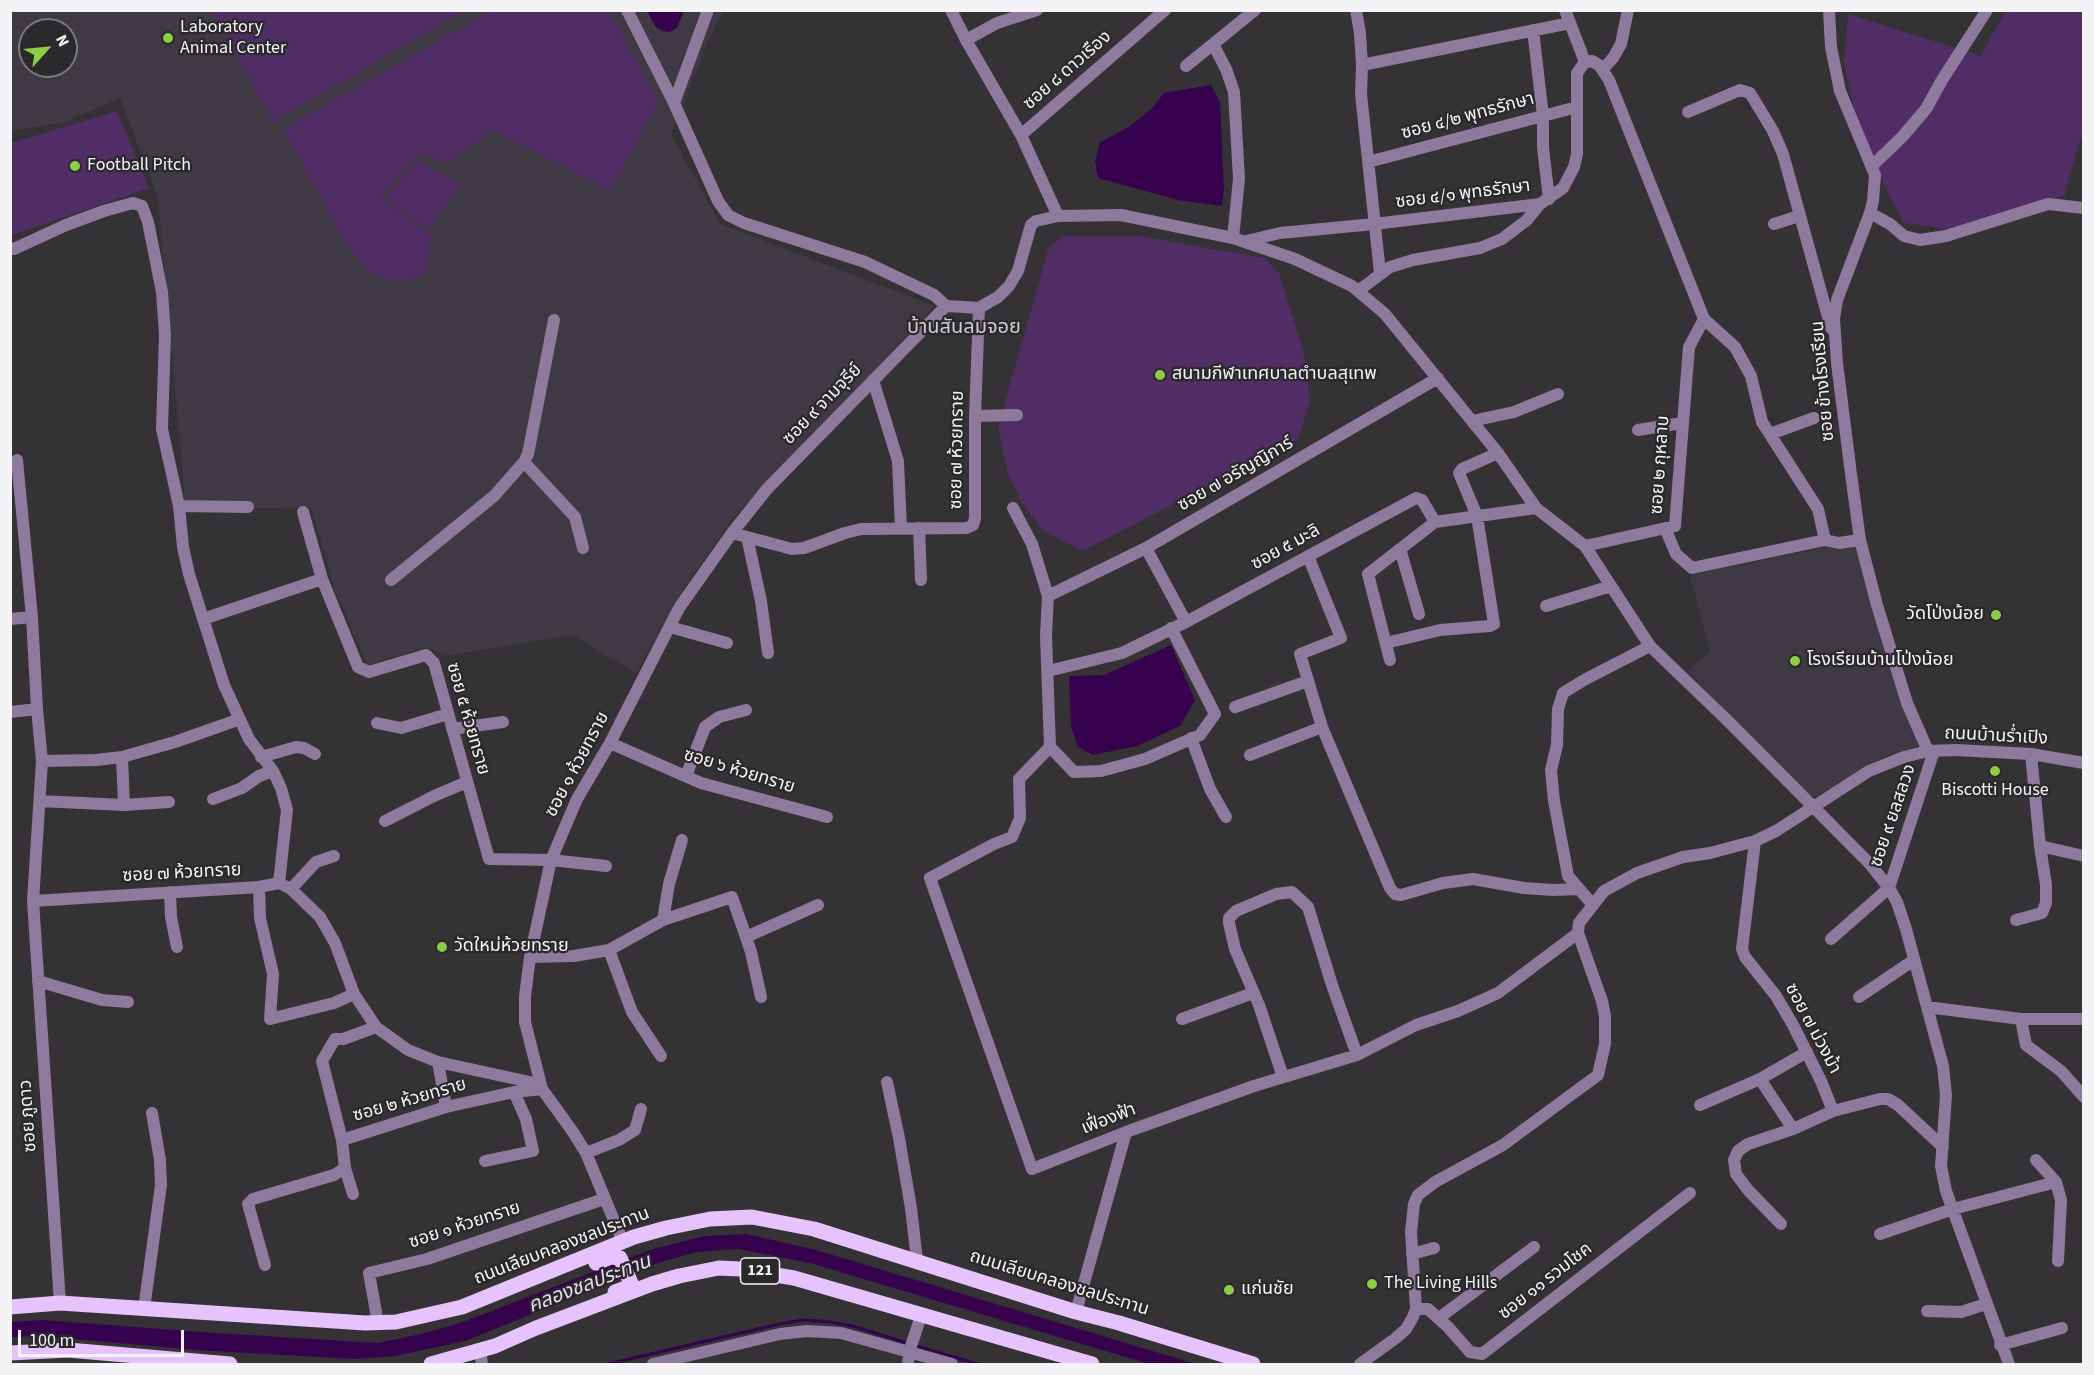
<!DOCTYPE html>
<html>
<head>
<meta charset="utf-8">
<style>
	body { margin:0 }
	#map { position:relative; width:2094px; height:1375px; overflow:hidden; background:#353236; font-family:"Source Sans 3",sans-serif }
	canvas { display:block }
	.frame { position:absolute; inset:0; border:12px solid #f4f3f6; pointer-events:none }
	.north { position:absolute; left:18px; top:18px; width:60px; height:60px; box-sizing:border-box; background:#2b282c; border:2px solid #7b797d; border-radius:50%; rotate:63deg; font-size:16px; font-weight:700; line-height:24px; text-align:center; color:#f4f3f6 }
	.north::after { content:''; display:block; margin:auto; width:21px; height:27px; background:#8bce46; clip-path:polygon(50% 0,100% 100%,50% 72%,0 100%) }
	.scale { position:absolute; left:18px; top:1330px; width:166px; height:27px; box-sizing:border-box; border:3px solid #f4f3f6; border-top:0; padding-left:8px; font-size:18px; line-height:21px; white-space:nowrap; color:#f4f3f6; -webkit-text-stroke:4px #2b282c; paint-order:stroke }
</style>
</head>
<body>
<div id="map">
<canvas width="2094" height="1375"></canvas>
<div class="frame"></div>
<div class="north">N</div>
<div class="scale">100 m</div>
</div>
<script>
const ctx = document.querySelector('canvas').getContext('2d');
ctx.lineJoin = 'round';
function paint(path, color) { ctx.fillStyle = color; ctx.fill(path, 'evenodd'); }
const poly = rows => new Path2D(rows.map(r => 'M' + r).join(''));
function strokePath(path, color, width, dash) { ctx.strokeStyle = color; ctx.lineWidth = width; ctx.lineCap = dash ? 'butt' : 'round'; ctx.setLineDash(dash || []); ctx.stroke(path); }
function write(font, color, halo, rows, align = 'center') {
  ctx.font = font + ' "Source Sans 3","Noto Sans Thai",sans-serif'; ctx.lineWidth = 4.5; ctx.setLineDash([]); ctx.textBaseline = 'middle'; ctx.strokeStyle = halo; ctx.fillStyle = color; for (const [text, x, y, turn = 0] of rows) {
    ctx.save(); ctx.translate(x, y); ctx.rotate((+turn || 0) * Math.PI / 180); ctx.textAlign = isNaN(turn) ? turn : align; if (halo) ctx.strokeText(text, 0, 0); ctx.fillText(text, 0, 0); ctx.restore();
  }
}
paint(poly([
	[11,11,724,11,709,39,671,134,720,224,935,306,733,518,673,605,636,674,574,635,444,656,428,647,367,665,335,590,311,507,186,510,158,197,120,98,65,122,11,131],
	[30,30,66,30,66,66,30,66],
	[1855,541,1921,745,1880,759,1812,799,1687,671,1710,652,1690,575]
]), '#3f3943');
paint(poly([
	[213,11,463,11,273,122],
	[492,11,610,11,658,102,611,191,493,130,448,163,420,153,380,198,433,235,424,275,394,283,365,269,340,234,284,129],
	[2005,11,2083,11,2083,137,2080,140,2064,196,1949,229,1904,223,1880,178,1855,114,1844,63,1848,14,1981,56],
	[117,111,149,188,12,235,11,143],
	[418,160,461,184,429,229,385,199],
	[1063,236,1139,236,1264,258,1279,273,1303,350,1310,400,1298,439,1083,551,1043,531,1020,500,1008,474,998,427,1049,247]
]), '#502d65');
paint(poly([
	[647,11,684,11,677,28,670,32,662,31,655,26],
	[1211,85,1220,102,1224,189,1222,206,1178,200,1098,178,1095,161,1100,142,1129,127,1151,109,1164,93],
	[1171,645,1195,700,1180,726,1137,746,1093,755,1078,747,1071,726,1069,676,1104,675],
	[746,1234,816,1250,1196,1364,1149,1364,810,1263,738,1249,697,1252,658,1263,465,1341,395,1356,355,1359,196,1350,39,1336,11,1337,11,1322,44,1320,200,1332,378,1343,421,1334,460,1323,653,1249,704,1236]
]), '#36024d');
strokePath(poly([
	[913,1345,978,1364],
	[608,1364,779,1324,803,1320,831,1322,856,1327,907,1343]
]), '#36024d', 3);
strokePath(poly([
	[627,10,674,103,718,201,728,215,744,223,865,262,934,295,946,306,979,308,998,297,1009,286,1018,271,1031,225,1036,221,1058,216,1121,215,1233,238,1295,259,1352,286,1385,314,1498,453,1536,508,1585,546,1650,646,1729,722,1870,864,1889,888,1897,902,1906,929,1943,1066,1946,1095,1941,1166,1946,1191,2009,1364],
	[951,10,966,40,1021,135,1058,216],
	[1356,10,1360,33,1362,65,1361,94,1380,273],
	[1565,10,1585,62],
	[1829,10,1831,47,1840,91,1875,175,1873,201,1870,213,1837,300,1834,319,1837,363,1851,474,1860,540,1877,605,1907,703,1928,751],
	[1533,30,1543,116,1543,148,1549,199],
	[966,40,997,23,1037,10],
	[1213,44,1226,69,1234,92,1239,179,1233,238],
	[1585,62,1592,61,1599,65,1609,80,1704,319,1735,347,1751,376,1762,422,1818,509,1825,540],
	[1362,65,1570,23],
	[1186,66,1255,10],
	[1603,69,1613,58,1621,44,1628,10],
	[674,103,708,10],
	[1688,112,1740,90,1750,93,1773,131,1783,154,1831,328],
	[1021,135,1165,10],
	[1368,162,1577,107],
	[1872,166,1902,137,1926,109,1942,80,1987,10],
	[1870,213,1890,224,1904,236,1920,240,1946,236,2048,204,2084,208],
	[1774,224,1799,216],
	[1246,241,1280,233,1374,224,1540,204,1563,188,1574,167,1577,154,1577,73,1585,62],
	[10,248,14,249,66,225,104,211,133,203,142,206,148,222,162,292,165,335,162,429,179,506,183,547,189,574,224,685,249,739,273,771,281,788,287,810,279,883],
	[1358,291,1390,267,1413,260,1480,248,1502,239,1527,220,1540,204],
	[554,320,528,454,524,462,575,517,583,548],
	[873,380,898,461,901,528],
	[975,416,1017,415],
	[1472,421,1514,412,1558,394],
	[1638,430,1682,423],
	[1770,434,1814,418],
	[17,460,32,617,37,709,42,761,33,901,60,1303],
	[179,506,248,507],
	[1013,508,1032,544,1048,596,1046,636,1050,747,1074,772,1101,771,1145,759,1200,735,1215,714,1171,628],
	[303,512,322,579,358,667,369,672,426,655,434,663,489,859,551,860,606,866],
	[919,528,921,580],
	[1665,528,1676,554,1692,568,1825,540,1839,543,1860,540],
	[732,533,792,549,804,548,845,533,861,529,967,528,973,525,975,518,975,416,979,308],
	[747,537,761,601,768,653],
	[1585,546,1675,526,1689,347,1704,319],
	[1146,548,1186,622],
	[1400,549,1419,614],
	[1308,556,1341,638,1300,654,1322,727,1390,888,1395,894,1401,895,1443,883,1473,879,1524,888,1553,890,1579,889],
	[391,580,494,496,524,462],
	[1048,596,1146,548,1438,378],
	[1546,606,1611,586],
	[10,619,32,617],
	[203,619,322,579],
	[670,627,727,643],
	[1386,643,1440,630,1490,626,1494,624,1477,516,1459,473,1462,469,1498,453],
	[1390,660,1368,574,1435,522],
	[1048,671,1122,653,1186,622,1416,498,1422,500,1435,522,1536,508],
	[1235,707,1308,681],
	[10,712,37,709],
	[377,723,401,728,448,714],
	[452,729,503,722],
	[1191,738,1210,789,1226,817],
	[610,743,701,783,827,817],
	[1050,747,1019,779,1020,818,1012,837,994,844,930,878,1032,1169,1126,1132,1254,1086,1357,1055,1416,1025,1458,1011,1498,993,1578,933],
	[2031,754,2040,846,2084,856],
	[1250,755,1322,727],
	[261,757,296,747,304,748,315,754],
	[42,761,96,760,122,757,175,742,240,719],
	[686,776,705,727,719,717,746,710],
	[213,799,242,788,259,776,273,771],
	[40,801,124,805,122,757],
	[124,805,169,802],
	[385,821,434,796,467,782],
	[1755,841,1742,949,1745,957,1776,996,1793,1025,1821,1081,1833,1111],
	[259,887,260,918,273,974,270,1019,334,1003,354,994],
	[291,889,316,862,334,856],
	[170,892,171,917,177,947],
	[33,901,259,887,279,883,291,889,320,917,335,943,354,994,376,1027,408,1050,438,1062,539,1084],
	[1593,905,1568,876,1554,801,1551,770,1557,745,1558,709,1563,693,1584,680,1650,646],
	[663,920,669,884,682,840],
	[2016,920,2042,913,2046,903,2046,885,2040,846],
	[746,937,751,952,761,997],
	[1831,939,1889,888,1934,751],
	[609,950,632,1012,661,1056],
	[530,957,574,956,609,950,663,920,732,897,746,937,818,905],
	[38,981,102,1000,128,1002],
	[1859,997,1914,960],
	[1927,1007,2021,1019,2084,1019],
	[1182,1019,1253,993],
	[2021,1019,2026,1045,2061,1071,2084,1097],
	[438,1062,446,1107],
	[1283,1077,1259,1005,1235,949,1229,923,1229,918,1236,911,1276,894,1292,892,1308,907,1332,985,1357,1055],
	[887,1082,899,1138,911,1208,917,1260],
	[1700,1105,1760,1079],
	[1793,1129,1760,1079,1807,1052],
	[342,1140,322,1061,335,1039,343,1039,376,1027],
	[586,1153,619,1140,635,1130,641,1109],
	[2036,1160,2056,1182,2061,1200,2058,1261],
	[485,1161,533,1151,526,1119,514,1092],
	[345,1168,353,1194],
	[1781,1224,1748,1190,1736,1174,1734,1160,1738,1151,1748,1144,1793,1129,1833,1111,1880,1099,1888,1099,1898,1105,1943,1147],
	[1880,1234,1953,1209,2056,1182],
	[623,1242,586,1153,573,1132,542,1089,525,1022,525,996,530,957,551,860,577,799,610,743,679,608,732,533,767,489,946,306],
	[1412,1254,1434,1248],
	[265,1265,248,1204,253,1199,334,1175,345,1168,342,1140,446,1107,514,1092,542,1089],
	[144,1309,161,1185,160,1160,152,1113],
	[1416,1309,1428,1309,1448,1327,1470,1352,1482,1354,1690,1193],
	[1927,1311,1961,1312,1986,1304],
	[1076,1312,1126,1132],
	[1439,1318,1534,1247],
	[378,1323,369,1273,427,1259,604,1199],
	[2000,1345,2062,1328],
	[480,1351,482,1364],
	[653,1364,780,1334,807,1331,841,1333,952,1364],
	[908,1364,909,1352,921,1316],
	[1360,1364,1396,1338,1406,1329,1413,1317,1416,1309,1411,1232,1414,1204,1418,1195,1435,1182,1503,1145,1598,1075,1605,1044,1605,1016,1602,1001,1578,933,1579,923,1604,891,1637,873,1683,857,1710,853,1755,841,1776,831,1869,771,1904,757,1928,751,1956,750,2031,754,2084,763]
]), '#8e7a9c', 12);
strokePath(poly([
	[596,1263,611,1257,620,1258,631,1283,628,1287,615,1292],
	[10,1307,60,1303,365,1323,396,1322,462,1307,634,1237,666,1228,710,1219,752,1217,814,1229,1076,1312,1119,1323,1253,1364],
	[10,1353,68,1350,230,1364],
	[431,1364,495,1346,536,1328,652,1284,679,1276,719,1268,740,1269,794,1278,1092,1364]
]), '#e6c3fc', 15);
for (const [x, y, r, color] of [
	[168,38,6,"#8bce46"],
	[75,166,6,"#8bce46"],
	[1160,375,6,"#8bce46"],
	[1996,615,6,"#8bce46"],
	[1795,661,6,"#8bce46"],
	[1995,771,6,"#8bce46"],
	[442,947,6,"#8bce46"],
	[1372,1284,6,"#8bce46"],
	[1229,1290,6,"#8bce46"]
]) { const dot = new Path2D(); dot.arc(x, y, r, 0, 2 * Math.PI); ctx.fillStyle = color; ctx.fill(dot); strokePath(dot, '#2b282c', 2); }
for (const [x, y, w] of [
	[760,1271,39]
]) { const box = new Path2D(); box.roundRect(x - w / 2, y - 13, w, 26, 4.5); ctx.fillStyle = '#2b282c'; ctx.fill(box); strokePath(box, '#f4f3f6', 1.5); }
write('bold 16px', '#f4f3f6', null, [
	["121",760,1271]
]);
write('18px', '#f4f3f6', '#2b282c', [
	["Laboratory",180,28],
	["Animal Center",180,49],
	["Football Pitch",87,166],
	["สนามกีฬาเทศบาลตำบลสุเทพ",1172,375],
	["วัดโป่งน้อย",1984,615,"right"],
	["โรงเรียนบ้านโป่งน้อย",1807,661],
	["Biscotti House",1995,791,"center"],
	["วัดใหม่ห้วยทราย",454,947],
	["The Living Hills",1384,1284],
	["แก่นชัย",1241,1290]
], 'left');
write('18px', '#f4f3f6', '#2b282c', [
	["ซอย ๘ ดาวเรือง",1068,71,-41],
	["ซอย ๔/๒ พุทธรักษา",1468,117,-15],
	["ซอย ๔/๑ พุทธรักษา",1463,195,-7],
	["ซอย ข้างโรงเรียน",1824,381,-95],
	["ซอย ๙ จามจุรีย์",823,405,-46],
	["ซอย ๗ ห้วยทราย",958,450,-89],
	["ซอย ๒ กุหลาบ",1661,465,-86],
	["ซอย ๗ อรัญญิการ์",1236,475,-30],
	["ซอย ๕ มะลิ",1286,548,-29],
	["ซอย ๕ ห้วยทราย",467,719,74],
	["ถนนบ้านร่ำเปิง",1996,737,3],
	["ซอย ๑ ห้วยทราย",578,765,-62],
	["ซอย ๖ ห้วยทราย",739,772,17],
	["ซอย ๙ ยลสลวง",1894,816,-71],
	["ซอย ๗ ห้วยทราย",182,874,-3],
	["ซอย ๗ ม่วงม้า",1812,1029,62],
	["ซอย ๒ ห้วยทราย",410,1101,-16],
	["ซอย ภูดาว",29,1116,-94],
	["เฟื่องฟ้า",1109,1120,-21],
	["ซอย ๑ ห้วยทราย",465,1226,-18],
	["ถนนเลียบคลองชลประทาน",562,1247,-21],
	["ซอย ๑๑ รวมโชค",1546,1282,-38],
	["ถนนเลียบคลองชลประทาน",1059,1284,17]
]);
write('20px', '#d0cdd3', '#2b282c', [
	["บ้านสันลมจอย",964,329]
]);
write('italic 20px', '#e7dbf0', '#2b282c', [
	["คลองชลประทาน",590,1285,-21]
]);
</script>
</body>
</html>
